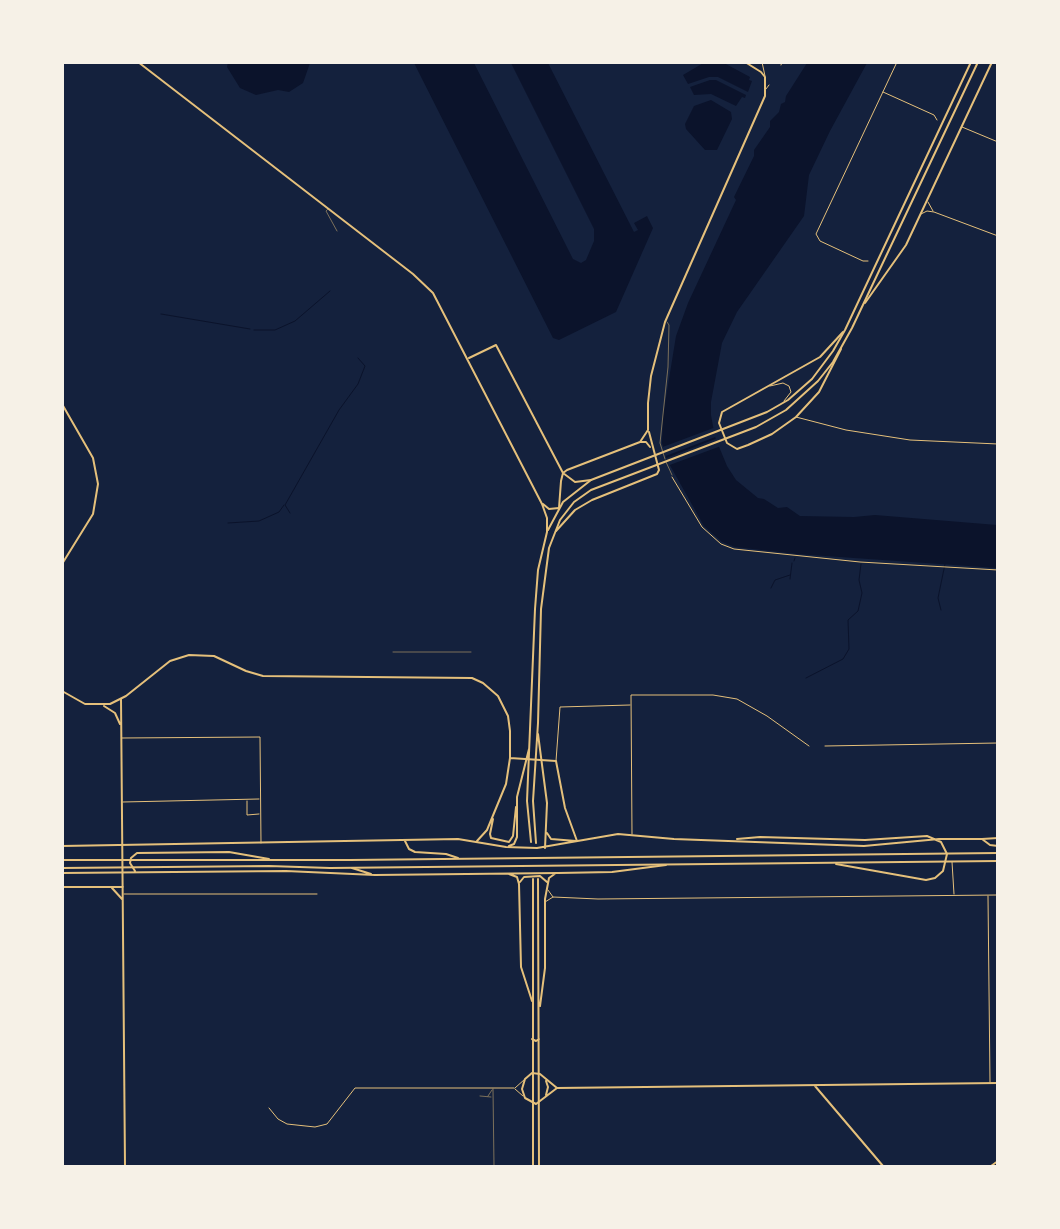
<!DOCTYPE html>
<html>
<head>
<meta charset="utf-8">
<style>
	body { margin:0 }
	#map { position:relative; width:1060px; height:1229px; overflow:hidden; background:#14213d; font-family:"PT Sans",sans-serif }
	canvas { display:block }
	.frame { position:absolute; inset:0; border:64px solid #f6f1e7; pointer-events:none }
</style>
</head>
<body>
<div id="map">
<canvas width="1060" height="1229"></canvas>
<div class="frame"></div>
</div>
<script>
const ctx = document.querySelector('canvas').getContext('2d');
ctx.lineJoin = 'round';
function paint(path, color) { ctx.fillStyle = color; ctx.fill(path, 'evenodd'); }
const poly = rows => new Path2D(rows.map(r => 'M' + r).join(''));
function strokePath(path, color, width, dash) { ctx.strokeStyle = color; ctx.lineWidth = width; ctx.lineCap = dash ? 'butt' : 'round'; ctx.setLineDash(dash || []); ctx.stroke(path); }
paint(poly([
	[228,62,310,62,310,63,303,83,289,92,278,90,256,95,240,88,227,67],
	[705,62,724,63,750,77,749,80,752,81,748,92,718,77,709,77,688,84,683,75],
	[414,63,474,63,573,259,581,263,586,260,594,241,594,229,511,63,548,63,634,232,638,230,634,223,647,216,653,228,616,312,559,340,553,338],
	[807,63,867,63,830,131,809,175,804,216,737,312,722,343,711,402,711,415,715,437,727,466,736,480,758,498,764,499,778,508,787,507,800,516,854,517,875,515,997,525,997,568,797,554,735,547,722,542,704,526,667,460,662,443,663,416,676,336,688,303,736,200,734,197,754,156,754,150,770,127,770,121,779,112,781,104,785,102,786,96],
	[710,80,716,80,746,95,745,98,742,97,736,106,711,94,694,95,690,87],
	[711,100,731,112,732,119,717,150,705,150,686,129,685,124,694,106]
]), '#0b132b');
paint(poly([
	[716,427,718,436,663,457,660,448],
	[718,438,721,446,667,466,664,459]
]), '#14213d');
strokePath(poly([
	[161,314,250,329],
	[254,330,275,330,295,321,330,291],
	[290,513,285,505,339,410,358,384,365,366,358,358],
	[228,523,259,521,279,512,284,505],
	[794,561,795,558],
	[790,579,792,563],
	[771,588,775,580,790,575],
	[941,610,938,598,945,564],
	[806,678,843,659,849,649,848,620,858,611,862,593,859,580,861,564]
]), '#0b132b', 1);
strokePath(poly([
	[328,209,326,211,337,231],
	[665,459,660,443,668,367,669,325,667,322],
	[666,462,672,475],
	[393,652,471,652],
	[493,1089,494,1166],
	[480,1096,491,1097],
	[488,1096,492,1090]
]), '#e5c07b', 0.5);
strokePath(poly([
	[672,477,702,527,721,544,734,549,860,562,998,570]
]), '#e5c07b', 1);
strokePath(poly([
	[762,62,765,76],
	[781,65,782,62],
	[766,89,769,85],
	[883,92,934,115,937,120],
	[962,127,998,142],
	[928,202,933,211],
	[921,214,927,211,934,212,998,236],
	[868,261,863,261,820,241,816,234,897,62],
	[770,386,783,383,789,386,791,392,784,401],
	[796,417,846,430,910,440,998,444],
	[122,738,260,737,261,843],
	[825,746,998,743],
	[556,761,560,707,630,705],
	[247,801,247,815,259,814],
	[123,802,259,799],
	[632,834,631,695,713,695,737,699,767,716,809,746],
	[952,862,954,894],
	[548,890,553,897],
	[124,894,317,894],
	[988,896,990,1082],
	[545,902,553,897,598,899,998,895],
	[515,1088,525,1079],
	[515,1089,523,1096],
	[269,1108,278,1119,287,1124,315,1127,327,1124,355,1088,514,1088]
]), '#e5c07b', 1);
strokePath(poly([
	[865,303,906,245,992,62],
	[841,349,819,392,796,417,772,434,748,445,737,449,727,443,719,423,722,412,820,357,843,332],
	[469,358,496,345,563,473,575,482,591,480],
	[62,404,93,458,98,484,93,514,62,564],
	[640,442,648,430,648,403,651,376,665,322,765,96,765,77,761,72,745,62],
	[559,508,561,481,563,473,567,470,640,442,646,442,650,447],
	[556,531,575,510,592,500,657,474,659,470,649,432],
	[62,691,85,704,110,704,126,696,170,661,189,655,214,656,246,671,263,676,472,678,483,683,498,696,508,716,510,731,510,758,506,784,487,830,477,841],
	[121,699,125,1166],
	[104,706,115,713,120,724],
	[510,758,556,761,565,808,577,841],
	[493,819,490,834,491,838,509,842,513,836,516,807],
	[982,839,998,838],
	[62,887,123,887],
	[112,888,122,899],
	[532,1073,540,1074,557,1088,536,1104,525,1098,522,1089,525,1079,532,1073],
	[815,1086,883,1166],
	[557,1088,998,1083],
	[546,1095,548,1087,546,1081],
	[991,1166,998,1161]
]), '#e5c07b', 2);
strokePath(poly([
	[138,62,413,274,433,293,542,504,547,518,547,532,538,570,535,609,527,801,531,842],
	[543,504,549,509,559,508],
	[548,530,563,502,591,480,767,412,788,400,812,379,833,351,845,330,971,62],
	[538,734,547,803,545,848],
	[547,833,551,839,576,841],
	[737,839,760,837,865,840,927,836,941,842,947,854,943,871,935,878,926,880,836,864],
	[405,841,409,849,415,852,446,854,458,858],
	[536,843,533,801,538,723,541,609,549,548,560,520,574,502,591,490,756,427,786,410,818,381,833,362,852,328,978,62],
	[62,846,458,839,506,847,537,848,618,834,674,839,864,846,939,839,982,839,990,845,998,846],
	[509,846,514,844,517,837,517,797,529,749],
	[352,868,371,874],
	[135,871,130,863,131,858,137,853,229,852,269,859],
	[62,873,286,871,375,875,558,873,612,872,666,865],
	[509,874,517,877,519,884,521,967,532,1001],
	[533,879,533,1166],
	[538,879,539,1166],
	[520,882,524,877,540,876,547,882],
	[540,1006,545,968,545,899,549,878,556,873],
	[532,1039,536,1041,539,1039]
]), '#e5c07b', 2);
strokePath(poly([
	[62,860,350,860,998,853],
	[62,868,269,866,330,868,998,861]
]), '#e5c07b', 2);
</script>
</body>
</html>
